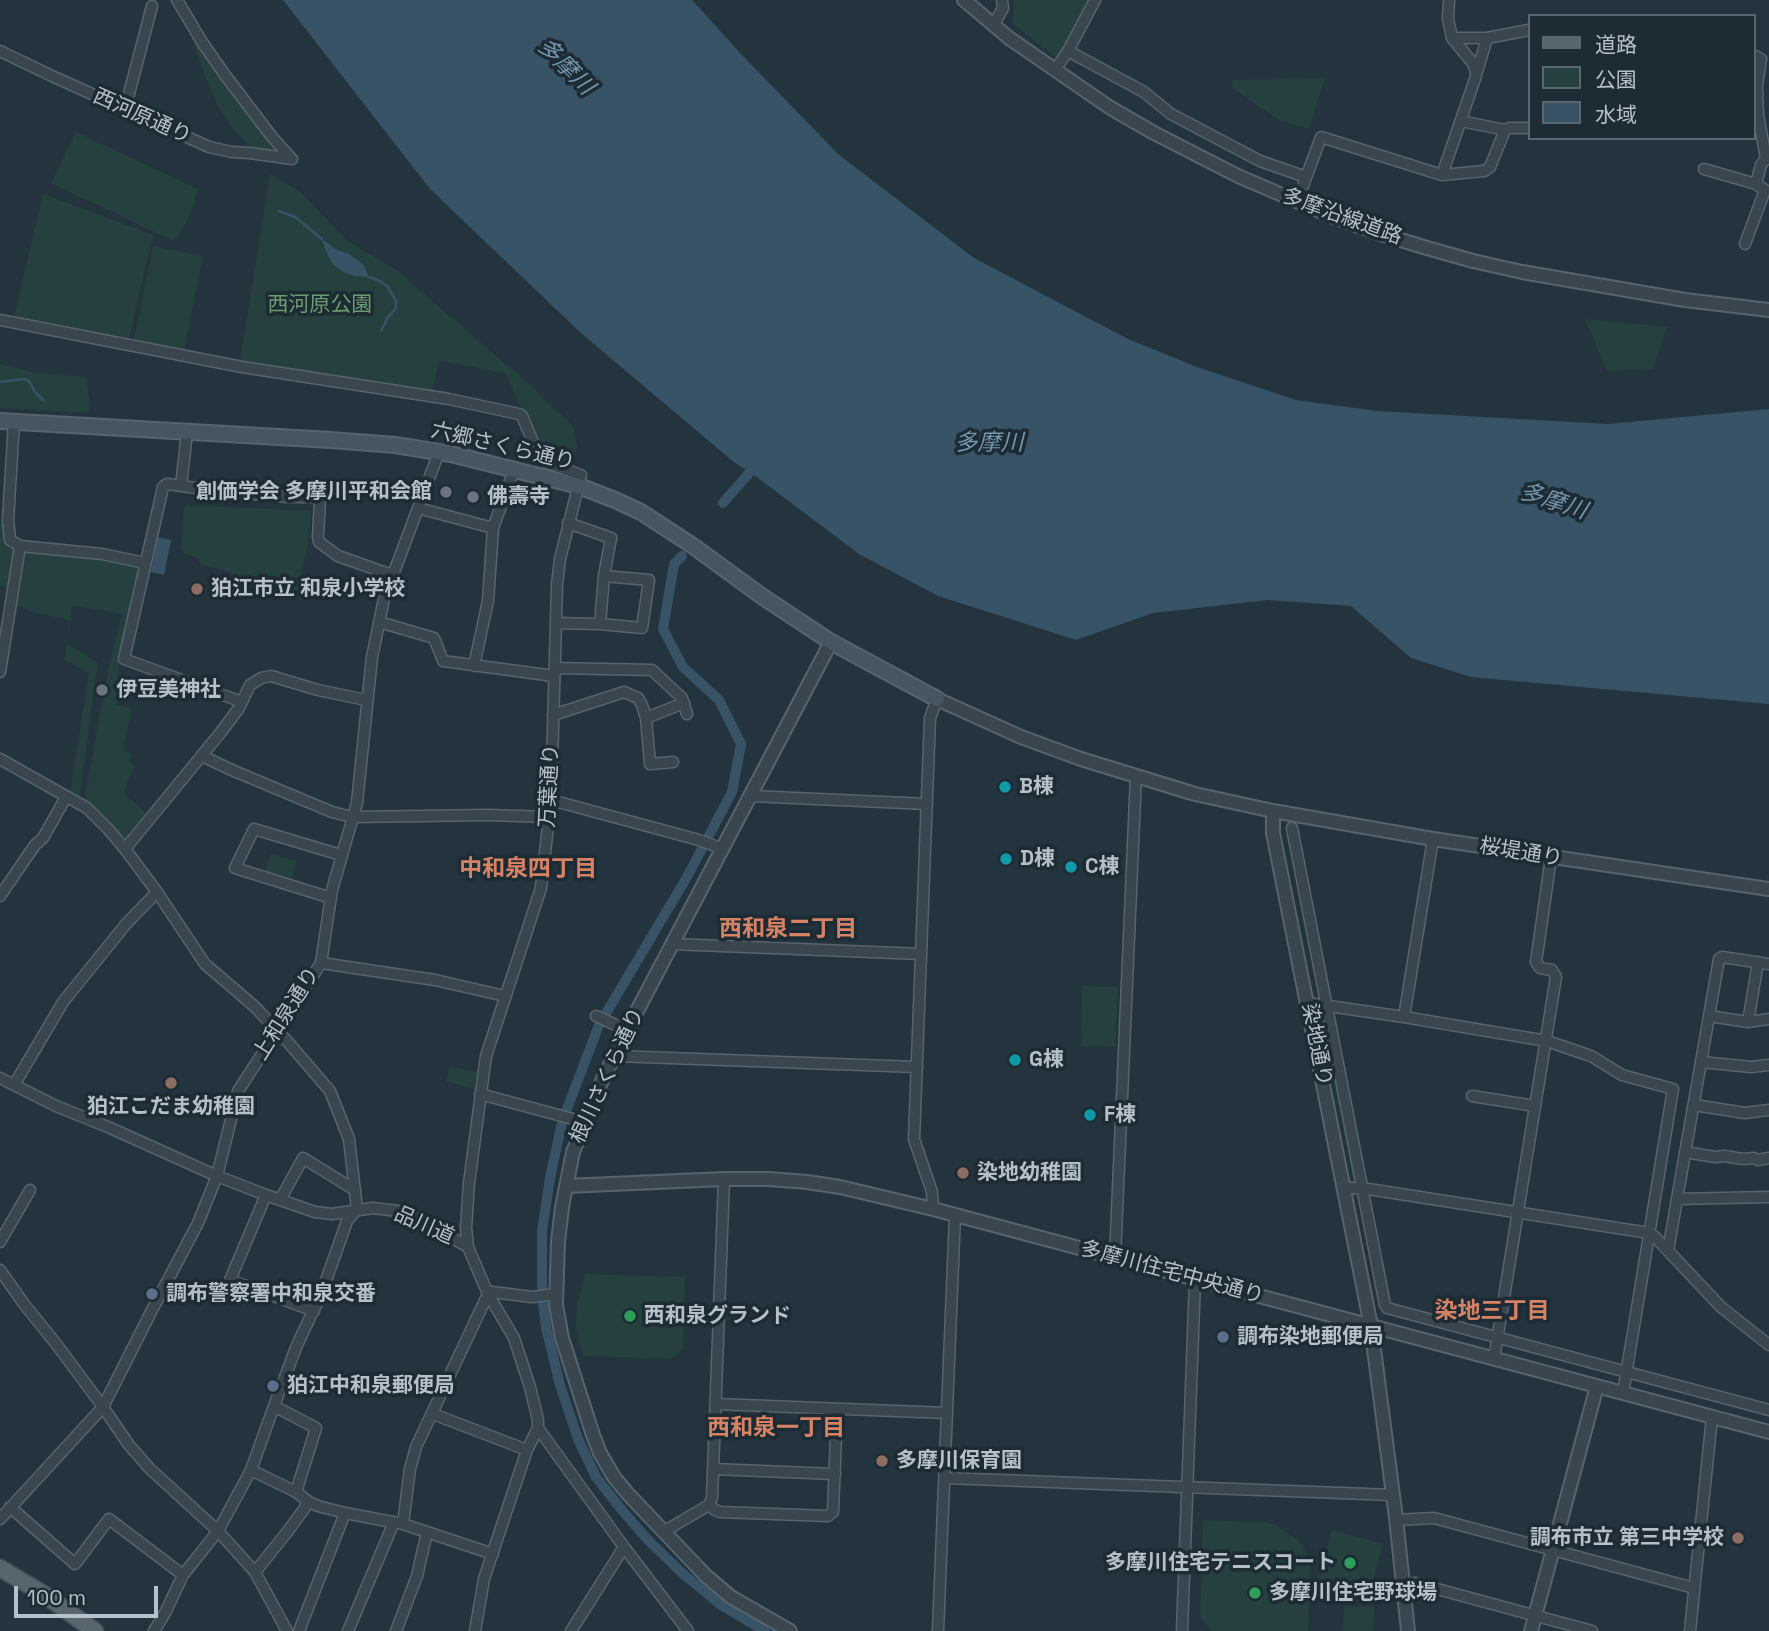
<!DOCTYPE html>
<html>
<head>
<meta charset="utf-8">
<style>
	body { margin:0 }
	#map { position:relative; width:1769px; height:1631px; overflow:hidden; background:#24343f; font-family:"Space Grotesk","Noto Sans JP",sans-serif }
	canvas { display:block }
	.legend { position:absolute; left:1528px; top:14px; width:228px; height:126px; box-sizing:border-box; background:#1d2b34; border:2px solid #5a6770; margin:0; padding:9px 12px; list-style:none; font-size:21px; color:#b5c0ca }
	.legend li { display:flex; align-items:center; gap:14px; height:35px }
	.legend b { width:35px; border:2px solid #5a6770 }
	.scale { position:absolute; left:14px; top:1586px; width:144px; height:32px; box-sizing:border-box; border:4px solid #b5c0ca; border-top:0; padding-left:9px; font-size:21px; line-height:24px; white-space:nowrap; color:#b5c0ca; -webkit-text-stroke:5px #1d2b34; paint-order:stroke }
</style>
</head>
<body>
<div id="map">
<canvas width="1769" height="1631"></canvas>
<ul class="legend">
<li><b style="height:9px;background:#57656f"></b>道路</li>
<li><b style="height:19px;background:#26403f"></b>公園</li>
<li><b style="height:19px;background:#385366"></b>水域</li>
</ul>
<div class="scale">100 m</div>
</div>
<script>
const ctx = document.querySelector('canvas').getContext('2d');
ctx.lineJoin = 'round';
function paint(path, color) { ctx.fillStyle = color; ctx.fill(path, 'evenodd'); }
const poly = rows => new Path2D(rows.map(r => 'M' + r).join(''));
function strokePath(path, color, width, dash) { ctx.strokeStyle = color; ctx.lineWidth = width; ctx.lineCap = dash ? 'butt' : 'round'; ctx.setLineDash(dash || []); ctx.stroke(path); }
function write(font, color, halo, rows, align = 'center') {
  ctx.font = font + ' "Space Grotesk","Noto Sans JP",sans-serif'; ctx.lineWidth = 7; ctx.setLineDash([]); ctx.textBaseline = 'middle'; ctx.strokeStyle = halo; ctx.fillStyle = color; for (const [text, x, y, turn = 0] of rows) {
    ctx.save(); ctx.translate(x, y); ctx.rotate((+turn || 0) * Math.PI / 180); ctx.textAlign = isNaN(turn) ? turn : align; if (halo) ctx.strokeText(text, 0, 0); ctx.fillText(text, 0, 0); ctx.restore();
  }
}
paint(poly([
	[1014,0,1090,0,1057,58,1013,24],
	[188,28,246,113,281,154,250,147,234,131,218,106,202,68],
	[1325,78,1309,129,1281,121,1231,87,1233,80],
	[76,132,197,189,194,205,180,234,174,241,51,183],
	[270,174,300,192,349,242,395,269,523,379,573,426,577,447,572,464,548,458,542,451,505,373,439,361,432,392,240,362],
	[43,194,153,235,129,338,14,317],
	[153,246,203,256,184,350,134,340],
	[1585,319,1667,327,1653,369,1607,371],
	[0,364,32,372,86,377,89,399,89,413,0,408],
	[186,505,311,511,309,537,297,593,202,564,194,556,185,554,181,549,184,508],
	[0,524,4,524,6,541,16,550,8,587,0,586],
	[27,550,81,557,140,567,119,660,117,705,132,708,123,750,132,755,128,761,134,767,123,792,147,814,126,841,124,842,84,802,109,665,122,614,72,605,68,644,98,663,79,799,70,793,89,673,65,660,70,620,32,612,15,604,23,552],
	[270,854,296,861,292,879,266,871],
	[1082,986,1118,987,1115,1047,1081,1046],
	[1319,1008,1322,1008,1357,1182,1354,1184],
	[450,1067,478,1072,475,1089,446,1081],
	[585,1274,685,1277,683,1348,671,1359,583,1356,576,1327,577,1305],
	[1203,1520,1264,1522,1276,1525,1298,1540,1304,1548,1311,1568,1308,1631,1213,1631,1200,1618],
	[1332,1530,1383,1544,1369,1596,1317,1582],
	[1344,1606,1374,1607,1373,1631,1343,1631]
]), '#26403f');
paint(poly([
	[283,0,692,0,741,54,838,154,974,258,1128,339,1197,367,1296,400,1377,411,1608,424,1769,409,1769,704,1471,677,1411,658,1351,606,1268,600,1153,613,1076,640,938,596,859,554,750,472,735,463,582,334,430,189],
	[322,239,337,250,349,254,357,260,364,266,369,277,355,276,343,272,334,265,328,256],
	[158,537,171,540,164,575,151,572]
]), '#385366');
strokePath(poly([
	[279,211,295,217,322,239],
	[369,277,380,281,387,286,396,301,396,308,388,317,381,331],
	[0,382,23,379,29,381,35,392,43,400]
]), '#385366', 2.5);
strokePath(poly([
	[723,503,750,472],
	[542,1287,542,1231,550,1178,562,1122,599,1025,687,877,732,792,741,744,719,700,683,667,663,629,674,564,682,556],
	[543,1304,546,1327,560,1385,578,1439,596,1477,621,1509,647,1539,682,1573,721,1605,765,1631]
]), '#385366', 10);
const minor = poly([
	[177,0,202,42,225,75,272,137,292,159],
	[994,24,1003,8,1002,0],
	[1452,38,1487,38,1529,30],
	[0,51,52,76,209,147,232,152,250,153,292,159],
	[1068,51,1144,92,1171,114,1260,161,1306,177],
	[1753,55,1761,59,1757,86,1758,115,1766,158,1769,159],
	[1055,70,1068,51,1095,0],
	[1477,72,1487,38],
	[125,109,152,6],
	[1505,130,1509,128,1529,128],
	[1704,169,1756,184,1761,165,1766,158],
	[1442,175,1476,76,1475,68,1472,62,1452,38,1448,19,1449,0],
	[1297,202,1321,137,1442,175,1484,171,1490,167,1505,130,1461,121],
	[1745,244,1765,190,1756,184],
	[0,320,242,367,449,399,519,414,522,416,539,456,548,463,581,475,560,559,557,585,551,800,541,888,486,1056,469,1183,466,1228,468,1247],
	[14,422,8,520,10,540,20,546,102,554,145,563],
	[181,486,187,432],
	[418,508,493,528],
	[379,622,434,638,443,661,554,676],
	[556,623,600,624,642,628,649,580,604,576,611,538,568,523],
	[600,624,604,576],
	[474,666,488,601,493,528,514,470],
	[555,668,652,670,682,698,687,714],
	[0,672,20,546],
	[242,702,124,659,163,487,167,484,211,490,287,497,318,497,320,499,318,537,319,542,338,556,392,575],
	[553,715,624,692,638,698,642,705,646,718,650,764,673,762],
	[646,718,684,703],
	[202,756,234,771,332,812,352,817,488,815,549,817],
	[0,759,87,808,108,829,125,849,157,892,205,964,254,1006,287,1041,330,1091,349,1139,357,1209,347,1221,322,1292,297,1345,274,1406,251,1470,218,1531,183,1575,165,1613,154,1631],
	[750,796,927,804],
	[551,800,699,840,723,849],
	[1292,828,1385,1305,1387,1308,1769,1410],
	[125,849,221,732,239,708,250,685,261,678,271,676,318,690,366,700],
	[0,896,35,845,43,838,66,797],
	[331,898,235,868,254,829,341,855],
	[672,944,921,954],
	[321,963,435,980,505,996],
	[1308,1003,1404,1017,1547,1041,1591,1056,1622,1075,1673,1089,1623,1393],
	[596,1016,627,1030],
	[1709,1016,1748,1022,1769,1019],
	[1404,1017,1433,839],
	[1748,1022,1758,962],
	[615,1056,917,1067],
	[1701,1062,1751,1067,1769,1065],
	[0,1078,56,1106,108,1127,217,1176,266,1195,315,1212,332,1214,373,1208,398,1211,428,1224,468,1247,488,1294,514,1338,530,1387,538,1420,538,1428,624,1547,688,1631],
	[14,1085,63,1002,126,924,157,892],
	[480,1094,584,1122],
	[1472,1096,1535,1106],
	[1694,1105,1745,1113,1769,1110],
	[1685,1152,1715,1157,1724,1156,1743,1159,1754,1158,1758,1160,1769,1158],
	[1343,1188,1362,1188,1649,1233,1655,1237,1721,1307,1769,1345],
	[266,1195,230,1280,314,1311],
	[1677,1199,1719,959,1722,957,1769,964],
	[280,1200,303,1158,355,1190],
	[933,1209,932,1192,914,1139,930,718,937,699],
	[0,1242,30,1190],
	[1668,1251,1677,1199,1769,1197],
	[1115,1258,1136,776],
	[0,1270,24,1304,57,1345,103,1407,129,1445,150,1469,218,1531,255,1572],
	[1494,1359,1556,977,1552,970,1540,968,1536,962,1551,858],
	[716,1404,947,1413],
	[274,1406,316,1428,296,1492],
	[433,1414,527,1450],
	[713,1469,835,1474],
	[251,1470,296,1492,309,1502,318,1506,345,1513,403,1524,493,1554],
	[945,1478,1393,1495],
	[709,1505,715,1510,720,1512,828,1516,833,1512,837,1409],
	[10,1507,75,1564,109,1519,183,1575],
	[0,1519,103,1407,152,1310,198,1223,217,1176,238,1091,321,963,332,890,357,803,372,657,384,599,439,452],
	[1396,1520,1434,1518,1694,1588],
	[403,1524,410,1469,416,1447,488,1294,492,1292,532,1297,556,1294],
	[663,1532,709,1505,712,1498,724,1179],
	[1404,1585,1415,1583,1592,1631],
	[287,1631,255,1572,288,1531,309,1502],
	[299,1631,345,1513],
	[348,1631,394,1522],
	[396,1631,417,1576,427,1532],
	[475,1631,484,1579,527,1450,538,1428],
	[571,1631,624,1547],
	[938,1631,955,1215],
	[1182,1631,1195,1280],
	[1690,1631,1712,1417]
]);
const tertiary = poly([
	[964,0,1009,38,1109,107,1154,133,1238,176,1331,216,1378,233,1427,248,1473,261,1522,272,1685,300,1769,310],
	[937,699,1021,737,1081,759,1195,794,1273,811,1433,839,1769,889],
	[1273,811,1273,833,1371,1326,1396,1518,1408,1631],
	[566,1186,724,1179,769,1179,807,1182,840,1187,933,1209,1769,1432],
	[790,1631,731,1597,706,1576,628,1494,614,1477,600,1453,593,1435,562,1338,556,1305,558,1242,562,1207,573,1152,601,1083,627,1030,831,642],
	[1531,1631,1597,1386]
]);
const secondary = poly([
	[0,421,331,440,395,445,451,454,579,486,615,500,641,512,693,546,763,597,831,642,937,699]
]);
const primary = poly([
	[0,1568,45,1595,95,1631]
]);
strokePath(minor, '#57636d', 13);
strokePath(tertiary, '#57636d', 16);
strokePath(secondary, '#57636d', 18);
strokePath(primary, '#424f58', 19);
strokePath(minor, '#39464f', 10);
strokePath(tertiary, '#39464f', 12);
strokePath(secondary, '#475562', 14);
strokePath(primary, '#57656f', 16);
for (const [x, y, r, color] of [
	[446,492,7,"#6b7280"],
	[473,497,7,"#6b7280"],
	[197,589,7,"#8d6e63"],
	[102,690,7,"#6b7280"],
	[1005,787,7,"#0f9aa8"],
	[1006,859,7,"#0f9aa8"],
	[1071,867,7,"#0f9aa8"],
	[1015,1060,7,"#0f9aa8"],
	[171,1083,7,"#8d6e63"],
	[1090,1115,7,"#0f9aa8"],
	[963,1173,7,"#8d6e63"],
	[152,1294,7,"#5c6f8a"],
	[630,1316,7,"#2e9e5b"],
	[1223,1337,7,"#5c6f8a"],
	[273,1386,7,"#5c6f8a"],
	[882,1461,7,"#8d6e63"],
	[1738,1538,7,"#8d6e63"],
	[1350,1563,7,"#2e9e5b"],
	[1255,1593,7,"#2e9e5b"]
]) { const dot = new Path2D(); dot.arc(x, y, r, 0, 2 * Math.PI); ctx.fillStyle = color; ctx.fill(dot); strokePath(dot, '#1d2b34', 2.5); }
write('21px', '#b5c0ca', '#1d2b34', [
	["西河原通り",142,117,24],
	["多摩沿線道路",1342,217,20],
	["六郷さくら通り",503,447,13],
	["万葉通り",550,786,-87],
	["桜堤通り",1521,853,9],
	["上和泉通り",287,1014,-58],
	["染地通り",1316,1045,79],
	["根川さくら通り",608,1076,-65],
	["品川道",424,1226,24],
	["多摩川住宅中央通り",1172,1273,15]
]);
write('21px', '#6c9b6f', '#1d2b34', [
	["西河原公園",320,305]
]);
write('bold 21px', '#b5c0ca', '#1d2b34', [
	["創価学会 多摩川平和会館",432,492,"right"],
	["佛壽寺",487,497],
	["狛江市立 和泉小学校",211,589],
	["伊豆美神社",116,690],
	["B棟",1019,787],
	["D棟",1020,859],
	["C棟",1085,867],
	["G棟",1029,1060],
	["狛江こだま幼稚園",171,1107,"center"],
	["F棟",1104,1115],
	["染地幼稚園",977,1173],
	["調布警察署中和泉交番",166,1294],
	["西和泉グランド",644,1316],
	["調布染地郵便局",1237,1337],
	["狛江中和泉郵便局",287,1386],
	["多摩川保育園",896,1461],
	["調布市立 第三中学校",1724,1538,"right"],
	["多摩川住宅テニスコート",1336,1563,"right"],
	["多摩川住宅野球場",1269,1593]
], 'left');
write('italic 23px', '#7596ad', '#1d2b34', [
	["多摩川",565,67,45],
	["多摩川",989,444],
	["多摩川",1553,502,18]
]);
write('bold 23px', '#d68264', '#1d2b34', [
	["中和泉四丁目",528,870],
	["西和泉二丁目",788,930],
	["染地三丁目",1492,1312],
	["西和泉一丁目",776,1429]
]);
</script>
</body>
</html>
